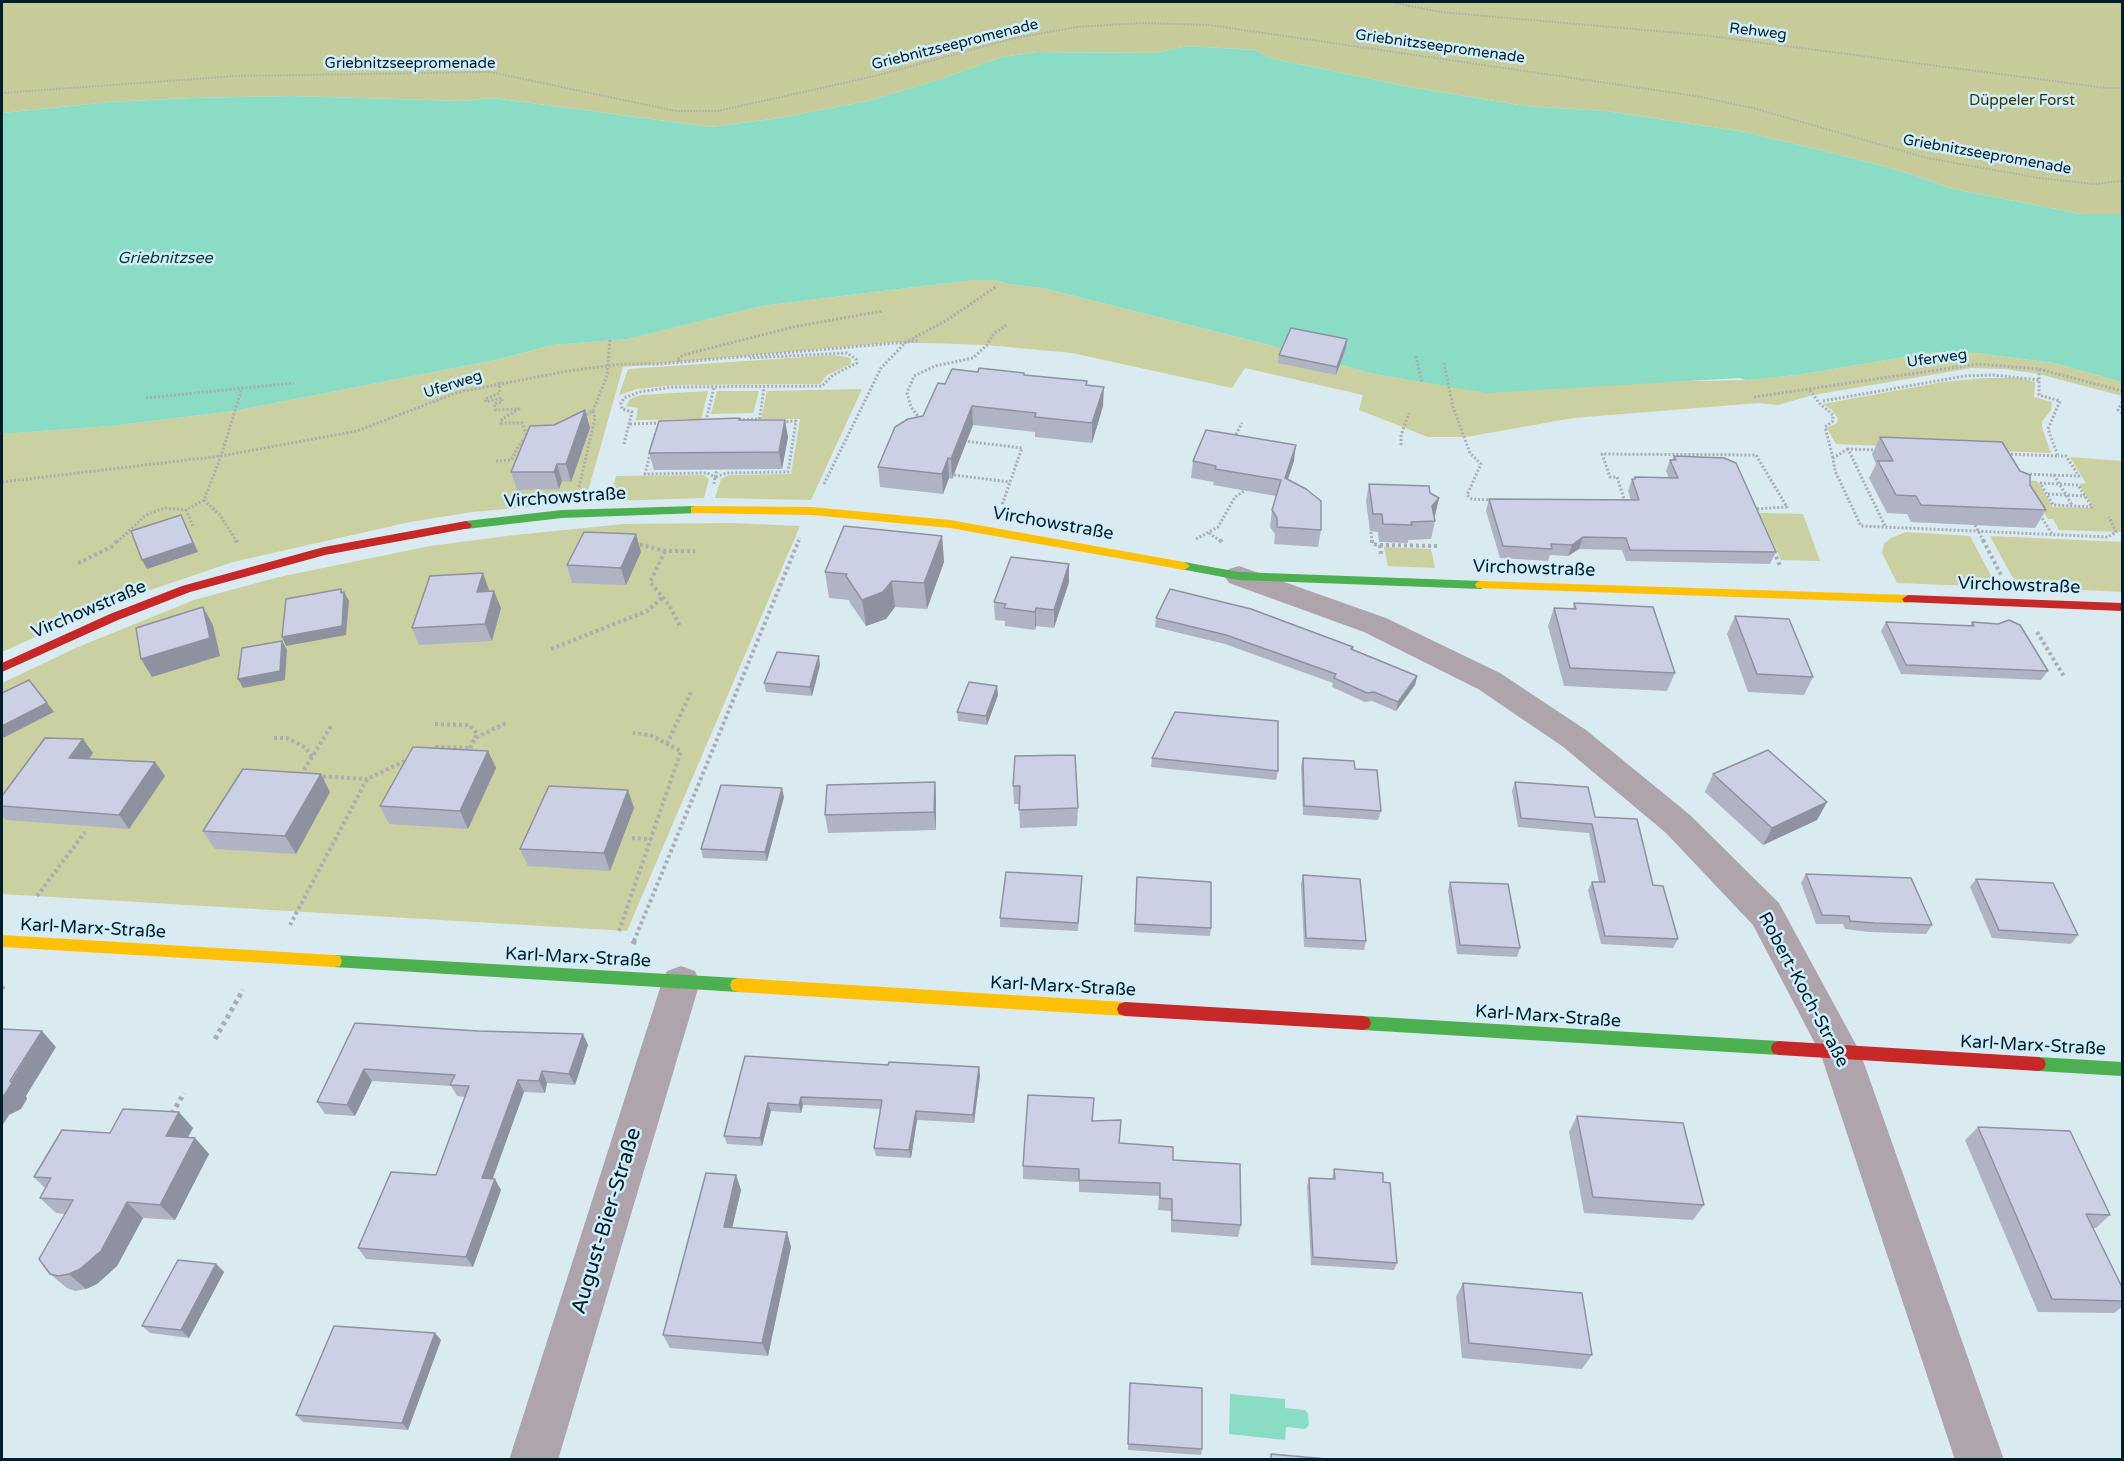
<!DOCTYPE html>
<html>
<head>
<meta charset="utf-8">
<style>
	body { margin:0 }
	#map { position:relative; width:2124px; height:1461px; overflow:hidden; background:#daeaf1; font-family:"Varela Round",sans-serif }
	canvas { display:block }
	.frame { position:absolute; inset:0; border:3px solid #001e2a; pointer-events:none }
</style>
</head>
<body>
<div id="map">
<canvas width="2124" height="1461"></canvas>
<div class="frame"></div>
</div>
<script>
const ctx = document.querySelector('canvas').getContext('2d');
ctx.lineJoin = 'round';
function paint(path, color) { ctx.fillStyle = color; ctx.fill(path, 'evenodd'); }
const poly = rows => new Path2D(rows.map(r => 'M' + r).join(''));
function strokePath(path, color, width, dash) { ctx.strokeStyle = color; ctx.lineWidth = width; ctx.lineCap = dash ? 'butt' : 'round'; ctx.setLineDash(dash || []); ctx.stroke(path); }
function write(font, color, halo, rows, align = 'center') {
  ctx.font = font + ' "Varela Round",sans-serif'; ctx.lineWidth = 5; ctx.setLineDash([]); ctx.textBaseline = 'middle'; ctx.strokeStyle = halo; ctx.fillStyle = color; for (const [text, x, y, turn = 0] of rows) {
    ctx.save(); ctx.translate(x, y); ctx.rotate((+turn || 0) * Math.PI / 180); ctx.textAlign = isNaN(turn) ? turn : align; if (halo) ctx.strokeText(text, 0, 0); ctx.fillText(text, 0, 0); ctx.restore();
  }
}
paint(poly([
	[973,280,995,280,1008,284,1043,288,1273,346,1374,374,1447,386,1746,380,1797,375,1934,352,1976,353,2054,363,2122,382,2122,396,2039,374,2004,369,1972,368,1813,395,1778,405,1759,403,1573,418,1466,437,1428,437,1359,410,1363,395,1245,368,1232,388,1072,353,987,345,895,342,623,367,585,502,472,512,410,522,233,562,106,605,2,652,2,434,110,426,234,411,500,359,552,345,628,339,761,306],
	[834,355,848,357,851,359,851,364,827,375,820,384,675,385,637,389,619,395,628,369],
	[1986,378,2018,378,2035,382,2034,397,2052,402,2051,410,2042,422,2042,427,2051,453,1836,444,1827,428,1837,423,1838,419,1832,410,1823,404,1943,382],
	[862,389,811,500,715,498,721,479,729,475,791,474,800,419,761,419,767,391],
	[708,391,701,419,636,420,638,408,626,406,630,399,640,395],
	[717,391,759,391,753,413,711,414],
	[2070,457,2122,461,2122,532,2059,530,2053,519,2048,519,2024,480,2037,481,2053,507,2094,508,2079,484,2086,483],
	[704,475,709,479,704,498,610,501,616,476],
	[1759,513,1803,514,1820,561,1781,560],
	[730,523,800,526,627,931,2,894,2,683,78,647,194,600,279,577,430,546,515,535,624,524],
	[1906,532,1970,536,1997,587,1897,583,1882,553,1884,544,1891,538],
	[1990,536,2122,542,2122,592,2022,587,2015,582],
	[1384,547,1431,549,1435,568,1388,566]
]), '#cad0a0');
paint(poly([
	[2,2,2122,2,2122,214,2082,214,1953,189,1898,170,1837,154,1745,132,1606,111,1525,106,1410,87,1270,58,1256,50,1187,46,1156,53,1038,52,1002,57,938,80,868,101,779,118,711,127,493,98,462,101,292,96,191,98,110,102,2,113]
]), '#c6cb99');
paint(poly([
	[1187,46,1256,50,1270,58,1410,87,1525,106,1606,111,1745,132,1837,154,1898,170,1953,189,2082,214,2122,214,2122,382,2054,363,1976,353,1934,352,1797,375,1746,380,1739,378,1487,393,1374,374,1273,346,1043,288,1008,284,995,280,973,280,761,306,628,339,552,345,500,359,234,411,110,426,2,434,2,113,110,102,191,98,292,96,462,101,493,98,711,127,779,118,868,101,938,80,1002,57,1038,52,1156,53],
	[1230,1394,1285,1399,1285,1408,1305,1410,1308,1414,1309,1425,1305,1429,1286,1427,1285,1440,1229,1434]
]), '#8addc4');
strokePath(poly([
	[1391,2,1440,12,1702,35,2106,88,2122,88],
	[2,93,236,76,490,72,676,111,718,111,875,76,1015,38,1077,27,1142,23,1209,25,1696,96,1753,108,1927,158,2039,178,2094,184,2122,181]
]), '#abadb2', 2, [1.5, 1.5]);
strokePath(poly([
	[1416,356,1422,383],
	[679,362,677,360,683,355,793,327,883,311],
	[1444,363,1453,407,1470,453,1481,464,1467,495,1472,499,1491,500],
	[499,382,500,393,485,399,486,402,502,398,502,402,494,404,496,410,519,409,502,419,501,423,522,423,528,438],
	[1810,390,1819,403,1833,415,1833,421,1825,427,1833,458],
	[1754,397,1978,364,2039,369,2122,391],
	[146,398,294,383],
	[1823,401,1965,376,1993,375,2039,380],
	[2122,402,2118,410,2122,413],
	[593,411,607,376,610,339],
	[920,419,911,407,907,393,914,376,935,366,973,358,987,345,994,333,1006,325],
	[735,420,758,419],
	[706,421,714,387],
	[759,423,764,388],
	[630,424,662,423],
	[660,434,655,435,645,474,707,473,715,477,717,470],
	[1237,437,1235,436,1242,423],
	[964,441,1022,448,1002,505],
	[624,444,632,412,622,409,621,403,624,398,639,392,673,387,822,386,833,375,857,363,856,359,847,353,750,358],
	[1401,445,1401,435,1409,413],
	[1848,449,1833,458,1835,471,1861,526,2108,537,2116,532,2109,517],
	[1877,450,1848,449,1885,526],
	[2007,454,2058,456,2048,429,2060,401,2039,395,2039,369],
	[496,461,511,460,521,442,528,439],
	[2022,474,2079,476,2066,456,2058,456],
	[954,475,1010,482],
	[2054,475,2072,505],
	[2,482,221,456,357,431,459,392,568,371,623,364,659,364,918,341],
	[2040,483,2078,485,2092,507,2053,505,2040,483],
	[714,484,715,477,727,473,788,472,796,421,781,422],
	[824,484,881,368,906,342,947,320,997,286],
	[579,487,595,418,593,411,584,416],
	[2048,494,2085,496],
	[204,500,220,515,237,542],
	[1625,502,1617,477,1610,477,1602,454,1756,455,1787,507,1754,509],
	[2040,515,2052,534],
	[1975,525,1984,542],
	[193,526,186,510,204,500,221,456,242,388],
	[1371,532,1372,542],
	[1209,533,1222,542],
	[1196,539,1218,527,1235,497,1247,489],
	[117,542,146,515,164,508,186,510],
	[798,542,800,538]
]), '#abadb2', 3, [2, 2]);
strokePath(poly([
	[236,540,238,545],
	[1220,540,1222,542],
	[1372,540,1372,544,1380,545,1381,554],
	[1983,540,2001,575],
	[634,543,665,551,695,551],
	[1380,545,1438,546],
	[665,551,650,582,669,605,680,626],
	[1774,551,1780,566],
	[78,563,111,547,118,540],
	[2037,632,2065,678],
	[551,649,647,611,663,597],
	[435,724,469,725,477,733,475,738],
	[274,738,287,738,297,743,306,748,312,757],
	[667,744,691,692],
	[470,748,475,738,506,723],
	[430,750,437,747,470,748,467,753],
	[301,775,331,726],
	[317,776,367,779],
	[632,838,651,839],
	[37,896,85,832],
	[290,925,367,779,409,759],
	[619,931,681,751,650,735,633,733],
	[634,941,799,540]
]), '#abadb2', 4, [3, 3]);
strokePath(poly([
	[633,944,635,940],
	[2,989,3,986],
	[215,1039,243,990],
	[172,1114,184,1093]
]), '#abadb2', 5, [4, 4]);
paint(poly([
	[1239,566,1386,618,1500,673,1586,730,1690,815,1779,903,1860,1052,2004,1460,1955,1460,1821,1055,1753,925,1666,833,1562,746,1478,689,1364,632,1229,583,1224,576,1229,569,1239,566],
	[681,966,695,971,700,982,558,1460,509,1460,662,982,667,971,681,966]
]), '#aea5ac');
paint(poly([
	[695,506,699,507,699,513,562,518,466,529,460,525,466,521,562,510,695,506],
	[1184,562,1239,572,1481,581,1487,585,1481,589,1239,580,1180,569,1178,566,1180,563,1184,562],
	[334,955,738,978,744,980,746,985,744,990,738,992,334,967,328,966,326,961,328,956,334,955],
	[1363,1016,1779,1041,1785,1043,1787,1048,1785,1053,1779,1055,1363,1030,1357,1028,1355,1023,1357,1018,1363,1016],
	[2038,1057,2122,1062,2122,1076,2038,1071,2032,1069,2030,1064,2032,1059,2038,1057]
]), '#4caf50');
paint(poly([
	[695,506,811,507,950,520,1184,562,1190,566,1184,570,950,528,811,515,691,513,691,507,695,506],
	[1481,581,1908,595,1914,599,1908,603,1477,588,1475,585,1477,582,1481,581],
	[2,935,334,955,340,956,342,961,340,966,334,967,2,947,2,935],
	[738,978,1125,1002,1131,1004,1133,1009,1131,1014,1125,1016,738,992,732,990,730,985,732,980,738,978]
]), '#ffc107');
paint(poly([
	[466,521,472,525,470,528,325,555,190,592,118,620,2,672,2,663,110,614,182,586,324,547,466,521],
	[1908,595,2122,603,2122,611,1904,602,1902,599,1908,595],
	[1125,1002,1363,1016,1369,1018,1371,1023,1369,1028,1363,1030,1125,1016,1119,1014,1117,1009,1119,1004,1125,1002],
	[1779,1041,2038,1057,2044,1059,2046,1064,2044,1069,2038,1071,1779,1055,1773,1053,1771,1048,1773,1043,1779,1041]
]), '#c62828');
paint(poly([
	[1347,339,1346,348,1336,375,1278,363,1279,355],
	[978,372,1087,381,1087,385,1103,406,1092,443,1035,437,1035,432,973,425,952,479,949,478,943,494,880,487,878,467,923,416],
	[585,410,590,428,571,482,562,481,559,489,517,490,511,472,554,425],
	[740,420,788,437,782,469,654,470,649,453],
	[1880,437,2030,485,2046,510,2035,528,1911,522,1907,514,1887,513,1869,478,1876,464,1872,454],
	[1674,456,1776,552,1770,564,1626,561,1622,550,1579,549,1568,556,1550,555,1548,561,1500,558,1486,511,1489,499,1631,500,1628,491,1632,479,1634,479,1635,477,1669,478,1666,471,1670,460,1672,460],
	[1193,461,1294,461,1288,480,1321,530,1318,547,1274,544,1275,534,1270,527,1272,510,1276,496,1213,485,1214,482,1191,478],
	[1369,484,1430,493,1439,498,1434,516,1435,521,1431,539,1408,540,1408,543,1379,542,1378,532,1370,531,1366,501],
	[636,534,641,552,626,585,572,583,567,565],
	[942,536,944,562,927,609,895,607,886,619,866,626,850,603,849,600,829,598,825,572],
	[1069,582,1054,628,1036,626,1035,630,1005,626,1005,621,995,620,994,602],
	[489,590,501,608,492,641,419,645,412,628],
	[1574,603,1675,673,1667,691,1564,686,1548,626,1554,608,1573,609],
	[1735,616,1813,677,1804,695,1748,692,1727,634],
	[1156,618,1352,649,1417,676,1415,685,1396,711,1372,701,1365,702,1332,687,1333,683,1225,644,1155,627],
	[1886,622,1970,626,1972,622,2048,671,2041,680,1901,674,1881,631],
	[820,665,812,696,766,692,764,683],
	[998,695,987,725,958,721,957,712],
	[83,739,93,753,89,759,155,762,165,776,129,829,6,820,2,815,2,796],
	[488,751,496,768,468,829,389,824,380,806],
	[1015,756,1078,808,1077,826,1020,828,1019,804,1014,804,1013,786],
	[1152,758,1278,771,1276,780,1151,767],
	[1303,758,1355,769,1381,811,1378,820,1303,815,1301,767],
	[1713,774,1827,802,1817,820,1763,845,1705,792],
	[935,782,936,800,936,830,828,833,825,815],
	[1515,782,1595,817,1653,885,1678,939,1673,948,1601,944,1588,890,1592,882,1599,882,1589,833,1518,827,1512,791],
	[628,790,634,808,610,871,528,866,520,849],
	[330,792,296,854,215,849,203,831],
	[784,797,767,861,703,858,701,849],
	[1806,874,1932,925,1926,934,1869,932,1845,929,1843,924,1816,924,1801,883],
	[1303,875,1366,941,1364,950,1304,947,1301,884],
	[1082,876,1078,931,1000,927,1000,918],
	[1137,877,1211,928,1210,936,1134,932],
	[1976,879,2078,935,2071,944,1992,938,1970,887],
	[1450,882,1520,948,1517,957,1457,954,1448,891],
	[355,1023,478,1031,583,1034,588,1045,575,1085,547,1083,545,1093,524,1092,492,1179,501,1190,473,1267,366,1259,358,1248,436,1175,465,1097,457,1096,451,1086,372,1081,355,1116,325,1114,317,1102],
	[745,1056,888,1065,979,1067,980,1076,974,1123,917,1120,911,1158,876,1156,874,1148,881,1109,803,1105,801,1113,771,1111,762,1146,727,1144,724,1136],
	[1577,1116,1704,1205,1693,1220,1584,1213,1569,1132],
	[1093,1121,1119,1143,1173,1160,1241,1225,1238,1237,1171,1232,1171,1211,1158,1210,1159,1196,1079,1192,1079,1182,1023,1179,1023,1166],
	[1978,1127,2110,1215,2096,1228,2093,1228,2122,1287,2122,1307,2114,1313,2038,1312,1965,1140],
	[193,1128,188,1137,195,1138,209,1154,175,1220,143,1218,117,1266,97,1284,86,1289,75,1291,67,1288,50,1274,65,1214,56,1213,40,1198,45,1188,34,1177,110,1133],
	[1334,1169,1383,1182,1397,1263,1394,1270,1311,1265,1307,1186,1309,1178,1332,1179],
	[736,1175,741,1190,732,1228,787,1232,791,1247,768,1356,670,1348,663,1335],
	[216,1264,224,1272,189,1338,150,1333,142,1326],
	[1463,1283,1592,1355,1582,1369,1462,1358,1456,1297],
	[441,1340,408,1430,303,1422,296,1415],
	[1130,1390,1202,1449,1201,1455,1128,1450]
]), '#afb3c4');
paint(poly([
	[1347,339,1346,348,1336,375,1337,367],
	[1104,387,1103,406,1092,443,1092,423],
	[972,406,973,425,952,479,951,459],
	[585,410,590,428,571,482,566,464],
	[785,420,788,437,782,469,779,452],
	[1296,445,1294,461,1282,494,1285,478],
	[948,458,949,478,943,494,942,474],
	[557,464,562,481,559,489,554,472],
	[1439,498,1435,516,1430,521,1432,506],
	[181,515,198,552,147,569,142,560],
	[636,534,641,552,626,585,621,568],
	[942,536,944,562,927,609,924,583],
	[1583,537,1579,549,1568,556,1572,545],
	[1069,564,1069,582,1054,628,1054,610],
	[483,573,489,590,484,609,477,592],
	[892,581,895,607,886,619,866,626,862,600],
	[341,589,344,596,344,592,349,601,346,635,286,646,282,637,341,593],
	[494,591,501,608,492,641,485,624],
	[203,607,213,625,220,656,152,677,141,659],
	[1036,608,1036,626,1035,630,1035,612],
	[282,641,287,650,285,680,243,688,238,679],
	[819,656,820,665,812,696,810,687],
	[1417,676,1415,685,1396,711,1398,702],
	[997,686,998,695,987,725,986,716],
	[47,703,54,712,3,738,2,737,2,726],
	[83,739,93,753,79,772,69,758],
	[488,751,496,768,468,829,460,811],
	[155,762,165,776,129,829,119,815],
	[321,774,330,792,296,854,285,836],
	[935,782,936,800,936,830,934,812],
	[782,788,784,797,767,861,765,852],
	[628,790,634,808,610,871,604,853],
	[1827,802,1817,820,1763,845,1772,828],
	[42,1031,56,1047,26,1096,27,1099,21,1109,9,1115,2,1126,2,1096],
	[583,1034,588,1045,575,1085,569,1074],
	[979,1067,980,1076,974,1123,973,1115],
	[364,1069,372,1081,355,1116,347,1105],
	[542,1071,547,1083,545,1093,539,1081],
	[518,1080,524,1092,489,1189,482,1178],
	[801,1097,803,1105,801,1113,799,1105],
	[768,1103,771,1111,762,1146,760,1138],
	[916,1111,917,1120,911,1158,909,1150],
	[179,1112,193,1128,180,1152,166,1136],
	[195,1138,209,1154,175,1220,160,1205],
	[736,1175,741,1190,729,1242,724,1227],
	[495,1179,501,1190,473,1267,466,1257],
	[127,1202,143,1218,117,1266,97,1284,86,1289,69,1274],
	[787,1232,791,1247,768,1356,762,1343],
	[216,1264,224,1272,189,1338,181,1330],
	[435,1333,441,1340,408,1430,402,1423]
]), '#8e92a0');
const building = poly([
	[1291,328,1347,339,1337,367,1279,355,1291,328],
	[979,368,1024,373,1024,375,1087,381,1086,385,1104,387,1092,423,1035,417,1036,413,972,406,951,459,948,458,942,474,878,467,895,427,908,419,923,416,938,383,945,384,952,369,978,372,979,368],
	[585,410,566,464,557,464,554,472,511,472,530,426,554,425,585,410],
	[740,418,739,420,785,420,779,452,649,453,659,421,740,418],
	[1206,430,1296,445,1285,478,1306,489,1321,501,1321,530,1277,527,1277,518,1272,510,1281,480,1215,469,1216,466,1193,461,1206,430],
	[1880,437,2002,442,2020,471,2030,475,2030,485,2046,510,1921,505,1916,496,1896,495,1878,461,1893,461,1880,437],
	[1674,456,1724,458,1736,463,1776,552,1630,550,1626,538,1583,537,1572,545,1551,544,1552,549,1503,546,1489,499,1639,500,1632,479,1635,479,1635,477,1678,478,1670,460,1676,460,1674,456],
	[1369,484,1429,486,1430,493,1439,498,1432,506,1435,521,1411,522,1412,525,1383,524,1382,514,1373,514,1369,484],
	[181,515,193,543,142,560,131,531,181,515],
	[844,526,942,536,924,583,892,581,883,592,862,600,846,576,847,574,825,572,844,526],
	[584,532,636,534,621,568,567,565,584,532],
	[1011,557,1069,564,1054,610,1036,608,1035,612,1004,608,1006,604,994,602,1011,557],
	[483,573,477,592,494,591,485,624,412,628,430,576,483,573],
	[341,589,341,593,344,592,342,626,282,637,286,599,341,589],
	[1170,589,1251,609,1353,647,1351,649,1417,676,1398,702,1374,692,1367,693,1334,678,1336,674,1226,635,1156,618,1170,589],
	[1574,603,1653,607,1675,673,1570,668,1554,608,1576,609,1574,603],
	[203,607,210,638,141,659,136,628,203,607],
	[1735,616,1789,619,1813,677,1757,674,1735,616],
	[2009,620,2020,625,2048,671,1906,665,1886,622,1974,626,1972,622,1998,624,2009,620],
	[282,641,280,671,238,679,242,648,282,641],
	[777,652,819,656,810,687,764,683,777,652],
	[29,680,47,703,2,726,2,693,29,680],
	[969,682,997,686,986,716,957,712,969,682],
	[1175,712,1278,721,1278,771,1152,758,1175,712],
	[45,738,83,739,69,758,155,762,119,815,2,806,2,796,45,738],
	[413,747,488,751,460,811,380,806,413,747],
	[1768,750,1827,802,1772,828,1713,774,1768,750],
	[1075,755,1078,808,1019,810,1020,786,1013,786,1015,756,1075,755],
	[1303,758,1354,761,1355,769,1377,770,1381,811,1304,806,1303,758],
	[243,769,321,774,285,836,203,831,243,769],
	[935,782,934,812,825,815,827,785,935,782],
	[1515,782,1588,787,1595,817,1637,819,1653,885,1663,886,1678,939,1605,936,1592,882,1605,882,1592,824,1521,818,1515,782],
	[721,785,782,788,765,852,701,849,721,785],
	[549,786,628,790,604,853,520,849,549,786],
	[1006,872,1082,876,1078,923,1000,918,1006,872],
	[1806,874,1911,878,1932,925,1874,923,1850,921,1849,916,1822,915,1806,874],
	[1303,875,1360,879,1366,941,1306,938,1303,875],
	[1137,877,1211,882,1211,928,1135,924,1137,877],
	[1976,879,2053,883,2078,935,1999,930,1976,879],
	[1450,882,1508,884,1520,948,1460,945,1450,882],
	[355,1023,478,1031,583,1034,569,1074,542,1071,539,1081,518,1080,482,1178,495,1179,466,1257,358,1248,391,1172,436,1175,469,1086,450,1085,455,1075,364,1069,347,1105,317,1102,355,1023],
	[2,1029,42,1031,10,1081,12,1083,5,1094,2,1096,2,1029],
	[745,1056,888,1065,889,1062,979,1067,973,1115,916,1111,909,1150,874,1148,882,1100,801,1097,799,1105,768,1103,760,1138,724,1136,745,1056],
	[1028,1095,1094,1098,1092,1121,1121,1120,1119,1143,1173,1147,1173,1160,1240,1164,1241,1225,1172,1220,1172,1199,1160,1198,1160,1183,1079,1180,1079,1169,1023,1166,1028,1095],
	[123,1109,179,1112,166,1136,195,1138,160,1205,127,1202,101,1251,80,1269,69,1274,58,1276,50,1274,39,1259,73,1200,40,1198,51,1178,34,1177,62,1130,110,1133,123,1109],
	[1577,1116,1683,1123,1704,1205,1593,1197,1577,1116],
	[1978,1127,2070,1131,2110,1215,2086,1214,2122,1287,2122,1301,2052,1299,1978,1127],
	[1334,1169,1383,1173,1383,1182,1390,1183,1397,1263,1313,1257,1309,1178,1335,1179,1334,1169],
	[706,1173,736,1175,724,1227,787,1232,762,1343,663,1335,706,1173],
	[178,1260,216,1264,181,1330,142,1326,178,1260],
	[1463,1283,1582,1293,1592,1355,1469,1343,1463,1283],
	[334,1326,435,1333,402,1423,296,1415,334,1326],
	[1130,1383,1202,1388,1202,1449,1128,1444,1130,1383],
	[1271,1454,1338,1460,1271,1460,1271,1454]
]);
paint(building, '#cbd0e4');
strokePath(building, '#8e92a0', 1.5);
write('15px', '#001e2a', '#d1edfa', [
	["Rehweg",1758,32,7],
	["Griebnitzseepromenade",955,45,-14],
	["Griebnitzseepromenade",1440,47,8],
	["Griebnitzseepromenade",410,64],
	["Griebnitzseepromenade",1987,155,10],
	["Uferweg",1937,359,-8],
	["Uferweg",453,385,-18]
]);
write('15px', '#353309', '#d1edfa', [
	["Düppeler Forst",2022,101]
]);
write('italic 16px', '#073b2b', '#d1edfa', [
	["Griebnitzsee",165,259]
]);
write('18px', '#001e2a', '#d1edfa', [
	["Virchowstraße",565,498,-4],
	["Virchowstraße",1053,524,10],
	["Virchowstraße",1534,569,2],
	["Virchowstraße",2019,586,2],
	["Virchowstraße",89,610,-23],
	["Karl-Marx-Straße",93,929,3],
	["Karl-Marx-Straße",578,958,3],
	["Karl-Marx-Straße",1063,987,3],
	["Robert-Koch-Straße",1803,990,62],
	["Karl-Marx-Straße",1548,1017,4],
	["Karl-Marx-Straße",2033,1046,3]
]);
write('21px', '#001e2a', '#d1edfa', [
	["August-Bier-Straße",607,1221,-73]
]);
</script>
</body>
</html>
